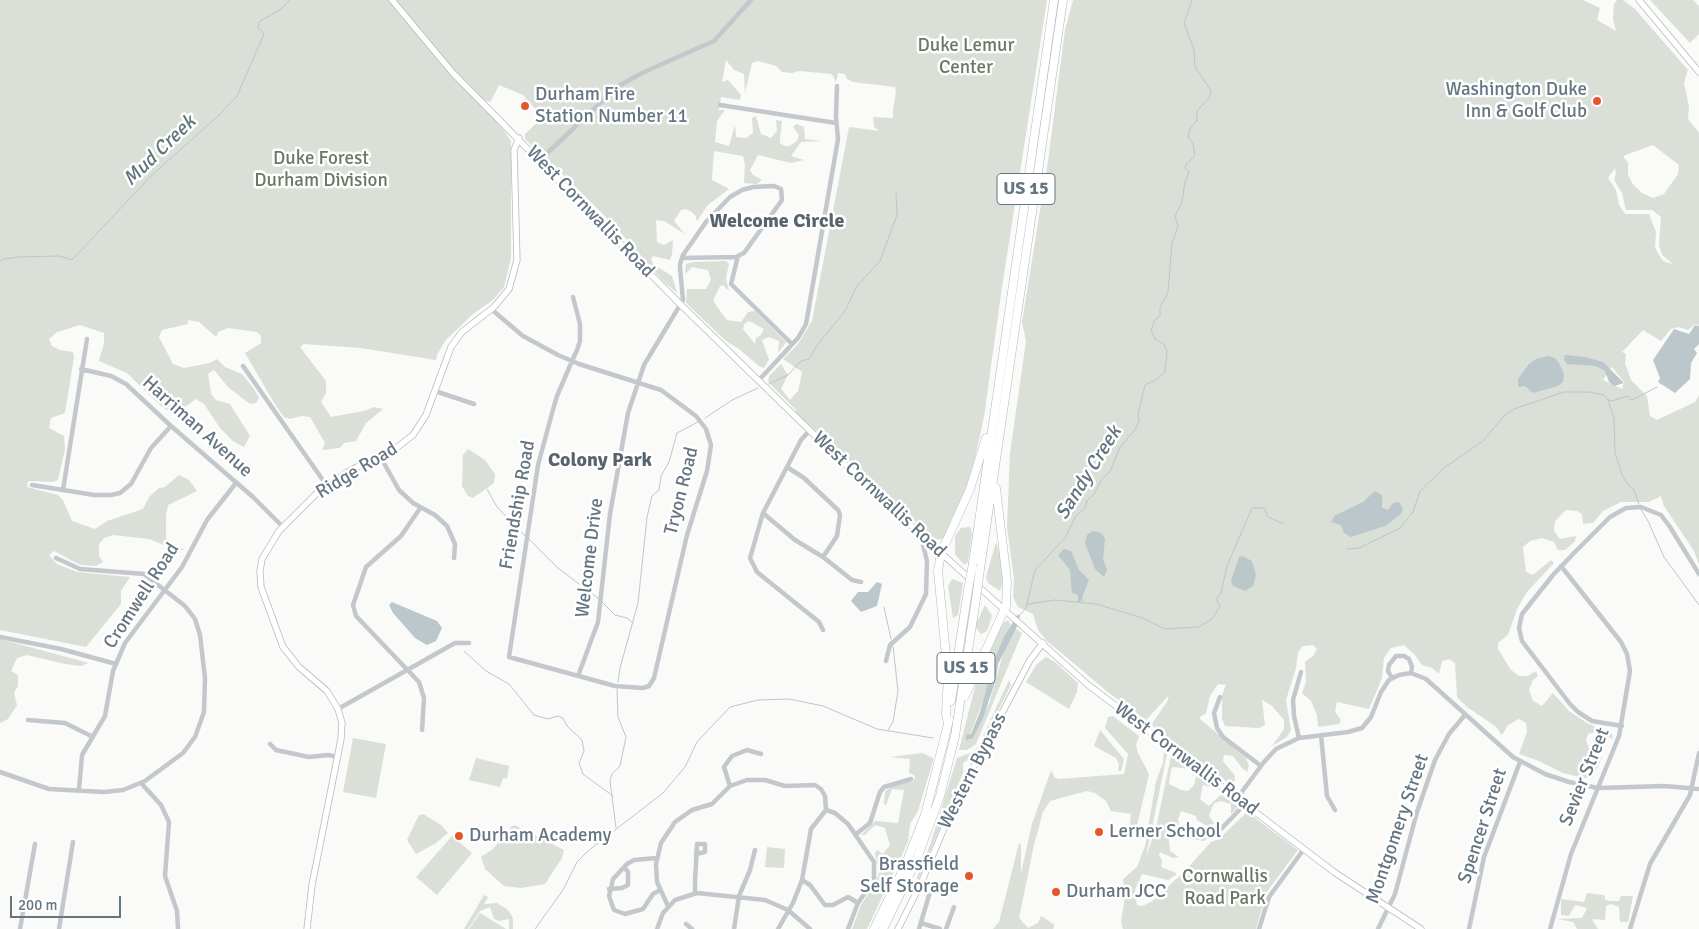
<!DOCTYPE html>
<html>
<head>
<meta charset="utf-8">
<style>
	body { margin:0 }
	#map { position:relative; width:1699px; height:929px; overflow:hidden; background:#fafaf8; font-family:Signika,sans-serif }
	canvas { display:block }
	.scale { position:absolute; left:10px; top:896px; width:111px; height:22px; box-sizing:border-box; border:2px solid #657683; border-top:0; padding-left:6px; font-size:15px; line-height:18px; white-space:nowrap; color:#657683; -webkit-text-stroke:4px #fff; paint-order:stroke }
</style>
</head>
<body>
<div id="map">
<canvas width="1699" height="929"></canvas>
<div class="scale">200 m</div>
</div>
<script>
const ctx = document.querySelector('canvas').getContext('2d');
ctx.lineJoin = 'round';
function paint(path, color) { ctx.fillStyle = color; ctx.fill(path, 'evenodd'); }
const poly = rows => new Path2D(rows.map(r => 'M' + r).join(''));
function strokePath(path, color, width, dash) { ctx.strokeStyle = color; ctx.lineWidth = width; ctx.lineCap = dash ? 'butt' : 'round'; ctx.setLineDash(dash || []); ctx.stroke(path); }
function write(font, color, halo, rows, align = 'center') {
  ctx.font = font + ' Signika,sans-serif'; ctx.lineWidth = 5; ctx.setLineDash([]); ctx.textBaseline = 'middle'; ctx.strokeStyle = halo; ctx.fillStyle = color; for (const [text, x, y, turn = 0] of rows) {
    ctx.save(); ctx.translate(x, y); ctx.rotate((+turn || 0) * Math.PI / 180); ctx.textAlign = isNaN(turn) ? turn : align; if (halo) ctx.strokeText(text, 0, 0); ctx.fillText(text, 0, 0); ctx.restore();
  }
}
paint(poly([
	[0,0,1047,0,1002,287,984,417,971,476,945,538,936,540,919,525,796,413,796,410,768,382,769,376,781,364,788,375,781,389,790,400,798,391,802,372,783,359,798,344,812,321,849,127,879,131,874,127,873,117,893,118,893,108,896,93,895,87,853,82,847,79,845,74,838,73,836,82,832,74,799,71,792,73,782,72,776,66,758,61,752,63,745,93,744,74,734,70,726,60,722,82,728,80,741,95,740,100,721,97,719,110,725,110,717,121,715,142,729,146,735,125,736,137,746,138,753,133,752,118,756,116,761,134,771,138,777,131,776,120,782,121,780,138,780,143,784,146,789,146,797,141,799,135,793,127,796,124,804,127,805,139,821,141,801,142,791,156,804,160,791,163,758,155,750,170,753,175,762,180,757,184,744,183,745,165,743,156,714,151,712,180,729,189,708,205,697,221,695,215,690,211,685,209,681,210,674,221,685,234,664,221,656,220,657,242,664,245,673,240,672,254,670,260,653,256,651,259,653,264,672,276,677,293,661,279,615,226,545,157,546,155,537,151,525,139,525,134,540,120,541,115,523,95,499,85,492,99,490,102,484,100,481,105,503,129,511,141,511,258,504,287,493,300,473,314,445,341,437,355,436,360,361,348,304,344,300,347,326,381,326,393,321,402,331,417,364,411,374,407,383,409,366,423,356,441,344,443,340,448,322,450,325,443,310,417,302,416,290,419,284,417,276,406,245,353,261,343,261,336,257,332,228,328,218,332,216,337,199,322,188,320,188,324,162,330,159,337,173,364,184,368,210,363,217,359,225,367,242,374,254,389,259,398,256,403,250,404,228,387,214,370,208,374,211,394,216,400,230,404,250,436,244,447,233,441,220,428,204,404,196,399,174,415,161,406,127,373,99,361,104,343,104,333,80,325,57,332,49,339,52,346,60,350,73,352,74,357,65,413,51,418,49,428,64,436,65,449,58,480,52,482,28,481,27,487,58,495,63,500,72,521,95,529,107,521,143,509,149,497,159,488,165,487,179,475,189,480,197,491,168,505,166,515,166,538,184,550,176,550,149,539,113,535,104,538,99,544,99,556,103,562,96,566,80,565,54,551,49,555,57,564,77,572,130,577,121,591,121,604,86,647,0,630],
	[1073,0,1583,0,1600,8,1597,20,1616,31,1613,20,1614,4,1617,0,1623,0,1635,9,1688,70,1684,83,1689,106,1688,119,1699,133,1699,325,1695,324,1688,330,1678,327,1671,329,1661,341,1643,330,1622,352,1626,354,1625,363,1631,380,1647,396,1650,416,1657,420,1695,402,1699,395,1699,564,1694,551,1664,506,1661,496,1649,502,1621,502,1603,511,1593,523,1583,524,1582,514,1577,511,1566,510,1555,521,1554,531,1560,539,1576,536,1575,541,1565,550,1558,550,1554,542,1542,538,1530,541,1523,547,1526,572,1533,575,1551,560,1554,563,1527,592,1517,609,1508,635,1498,643,1498,649,1511,670,1519,676,1528,676,1536,671,1538,676,1533,680,1529,690,1533,701,1542,706,1553,693,1569,711,1587,723,1612,734,1613,739,1595,732,1588,734,1586,741,1590,751,1602,757,1593,777,1584,778,1563,773,1539,761,1519,754,1527,732,1526,723,1519,719,1508,725,1502,735,1495,726,1467,707,1457,697,1455,663,1449,659,1442,661,1439,674,1432,668,1422,665,1414,654,1404,645,1391,648,1384,658,1382,678,1369,709,1337,702,1335,712,1341,720,1339,724,1318,727,1317,715,1311,701,1302,693,1306,682,1305,662,1313,656,1317,649,1313,645,1303,646,1298,652,1296,668,1286,700,1291,730,1287,737,1272,746,1284,729,1284,720,1272,706,1262,700,1265,725,1259,728,1225,726,1222,719,1222,695,1226,685,1218,684,1210,696,1206,713,1199,718,1246,758,1249,766,1247,772,1242,768,1233,756,1224,755,1223,761,1235,776,1234,787,1151,725,1167,702,1169,695,1146,720,1109,693,1047,641,1038,630,1033,614,1018,607,1013,597,1014,579,1007,527,1010,453,1026,341,1022,322,1048,161,1065,30],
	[1653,145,1679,165,1678,174,1664,194,1653,198,1642,193,1632,183,1628,175,1628,163,1623,156],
	[1615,168,1616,174,1614,180,1622,193,1626,210,1652,210,1661,217,1659,245,1662,255,1673,264,1663,261,1655,248,1656,232,1649,214,1625,214,1619,205,1616,190,1608,178],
	[1612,367,1624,382,1622,389,1603,380],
	[1650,0,1693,0,1699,6,1699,34,1690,43],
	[726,261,729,264,726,278,729,291,723,285,720,286,714,298,714,302,723,315,727,320,741,322,748,312,755,311,786,342,778,353,779,341,769,337,762,340,769,360,764,368,759,366,739,349,726,341,686,303,687,289,706,289,711,280,708,270,692,267,685,274,686,264,693,262],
	[749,321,764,329,761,335,756,338,755,344,743,329,744,324],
	[468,449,485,460,495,474,494,483,473,498,468,496,462,486,463,455],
	[970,527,972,533,968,562,964,565,955,554,955,536,961,528],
	[996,542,1003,565,1002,584,1000,591,988,583,986,577],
	[952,579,963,583,958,615,953,618,948,586],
	[985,605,992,616,987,631,981,634,976,628,977,622],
	[1008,620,1011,625,995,658,989,686,968,740,989,704,1003,654,1016,629,1022,633,976,744,967,750,959,750,980,667,1003,623],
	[0,639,74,659,88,663,82,666,65,664,27,655,17,658,11,671,18,675,18,686,14,693,17,705,8,719,0,723],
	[1046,657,1055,662,1078,683,1077,692,1069,709,1026,682,1037,664],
	[1009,680,1011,685,975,756,963,763,963,773,917,883,917,877,930,845,957,758,973,752,978,747],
	[1113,716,1139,736,1136,745,1138,753,1149,774,1137,826,1130,825,1131,814,1111,811,1106,801,1095,793,1087,791,1050,801,1043,812,1034,845,1019,918,1028,928,1038,923,1041,916,1055,925,1053,929,993,929,999,922,1019,843,1021,845,1021,873,1032,824,1050,773,1052,771,1054,777,1059,779,1124,774,1128,754,1105,728,1108,717],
	[1100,730,1124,759,1121,771,1118,771,1119,764,1116,758,1094,746],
	[353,738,386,744,376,798,343,792],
	[1164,752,1167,754,1146,857,1156,828,1171,756,1190,769,1173,767,1171,769,1169,784,1181,790,1188,791,1194,785,1196,777,1200,776,1217,789,1203,785,1200,799,1209,806,1220,795,1227,797,1238,807,1231,814,1231,804,1221,801,1214,803,1209,816,1214,823,1209,827,1197,820,1196,816,1181,811,1178,820,1179,825,1207,835,1206,840,1203,841,1191,839,1168,830,1170,851,1179,857,1173,858,1160,852,1159,856,1162,860,1161,867,1176,873,1176,875,1168,880,1142,874,1135,890,1137,905,1142,906,1151,902,1183,873,1211,842,1219,839,1247,812,1298,850,1266,893,1256,929,1123,929,1121,922,1125,897,1123,879,1137,867,1145,846,1156,781,1163,763],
	[922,753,933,758,933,761,918,811,910,824,908,842,867,929,852,929,861,905,876,882,879,873,875,854,877,850,883,854,890,845,885,828,875,825,865,835,861,835,875,821,898,823,904,790,892,789,886,805,884,804,885,791,895,785,913,781,915,778,914,775,909,773,910,759,890,757],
	[476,758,509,766,507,779,503,778,500,787,469,780],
	[423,814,441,825,448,833,436,843,416,854,407,840,419,815],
	[515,825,564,850,562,858,545,884,521,888,504,886,485,869,481,857,493,849,512,826],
	[452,836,472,853,437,895,416,877],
	[767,847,785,849,784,868,765,867],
	[1587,893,1603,895,1605,896,1605,900,1611,901,1619,901,1621,896,1633,896,1628,922,1620,922,1619,907,1611,904,1606,906,1605,920,1592,919,1598,929,1577,929,1573,922,1557,919,1582,918,1587,908,1575,905,1569,916,1561,915,1561,899,1584,902],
	[484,895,488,897,484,904,497,903,508,910,513,918,513,929,509,929,509,919,499,921,494,919,490,907,480,911,468,929,464,929],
	[480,913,506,929,469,929]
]), '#dadfd7');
paint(poly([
	[1695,325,1699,326,1699,344,1694,349,1697,353,1691,363,1690,379,1675,393,1658,382,1660,378,1653,360,1674,329,1689,334],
	[1565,355,1585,357,1603,362,1624,383,1614,386,1609,382,1605,371,1596,366,1567,364,1564,360],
	[1548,356,1555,358,1559,363,1564,374,1563,382,1558,386,1533,393,1525,386,1518,387,1518,379,1529,364,1536,359],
	[1375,491,1382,495,1382,508,1388,510,1393,503,1399,502,1403,509,1401,514,1385,526,1351,537,1344,533,1341,525,1331,522,1334,516,1363,502],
	[1093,531,1101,533,1105,539,1103,559,1107,570,1104,577,1095,569,1085,543,1087,535],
	[1064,549,1071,551,1079,570,1089,580,1080,602,1078,602,1078,595,1072,593,1070,570,1058,555],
	[1242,556,1252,561,1256,575,1253,586,1245,591,1233,586,1231,581,1239,557],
	[877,582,882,584,877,606,861,612,851,601,858,592,868,592],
	[392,602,437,621,442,628,436,641,427,645,415,638,393,613,389,605],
	[1018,614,1020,617,1016,629,998,664,996,679,983,718,973,738,966,740,966,735,971,734,980,712,995,658,1004,637]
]), '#bbc7cb');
strokePath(poly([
	[0,262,3,259,19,257,59,256,72,260,151,176,219,115,237,96,264,34,258,27,259,22,281,9,290,0],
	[769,384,788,375,801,361,809,359,818,344,845,311,857,286,880,261,897,215,896,193],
	[1608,400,1614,418,1615,452,1622,475,1629,486,1633,488,1639,504],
	[705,418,734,399,758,388],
	[487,489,497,507,525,536],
	[1640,508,1648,521,1664,557,1699,605],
	[528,538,558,568,599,599],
	[1347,549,1359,548,1400,528,1413,512,1420,491,1445,467,1483,441,1504,416,1514,409,1564,392,1589,392,1604,395,1608,400,1612,401,1627,396,1632,400,1657,387],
	[1082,592,1082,603],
	[602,602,615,615,627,618,633,623],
	[1028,604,1055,600,1096,604,1143,618,1165,629,1199,627,1212,619,1220,606,1216,599,1221,593,1227,566,1252,508,1264,508,1268,517,1284,524],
	[884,607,891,639],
	[1019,616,1026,608,1035,570,1066,537,1075,517,1085,508,1087,501,1094,494,1102,479,1110,472,1120,447,1135,430,1139,421,1138,414,1145,385,1156,380,1165,372,1167,351,1164,344,1155,339,1151,330,1155,320,1160,316,1160,307,1168,292,1172,243,1178,226,1175,216,1182,202,1185,182,1189,172,1185,168,1186,164,1195,156,1193,144,1188,137,1190,129,1197,120,1197,111,1209,98,1211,91,1195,67,1194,50,1184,23,1192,0],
	[464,651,486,671,509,684,534,715,548,719,558,716,563,718,567,726,582,740,584,751,579,763,583,774,613,796],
	[618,682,620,668,638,603,647,517,652,496,659,490,661,476,669,462,677,433,698,422],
	[888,730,893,722,898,691,893,646],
	[616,828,610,781,612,774,620,766,626,737,618,717,617,689],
	[535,929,563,890,577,862,588,851,663,793,685,767,697,742,730,707,758,700,789,699,823,706,877,729,933,738]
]), '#bbc7cb', 1);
const secondary = poly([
	[392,0,452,72,679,303,838,458,941,553,1087,684,1334,872,1421,929],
	[1639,0,1699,72],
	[307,929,312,885,341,739,342,723,338,709,327,691,299,667,283,647,261,587,260,571,262,559,279,531,316,494,351,470,395,449,413,435,426,415,451,347,462,332,494,307,509,289,517,260,514,150,519,138],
	[898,929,922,881,954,804,1030,660,1043,643]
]);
const highway = poly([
	[973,563,1054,0],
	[980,569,1063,0],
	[965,696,1006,606,1007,581,996,488],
	[951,701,968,590],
	[948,724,946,713,948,677,938,571,941,553,970,489,986,438],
	[874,929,905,866,925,815,949,720],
	[883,929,916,861,940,796,955,736,976,599]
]);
strokePath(secondary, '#b3babf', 7);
strokePath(highway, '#b4b9bd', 9);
strokePath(poly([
	[720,105,836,123],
	[540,160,617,87,642,73,714,41,751,0],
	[738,256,731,284,792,344],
	[491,309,523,336,558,355,579,364,661,390,696,416,706,429,711,445,707,471,687,535,654,678,649,686,643,688,615,686,509,657,538,465,554,406,557,396,572,361,577,350,580,341,580,324,573,297],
	[243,366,327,486],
	[81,369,111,376,126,384,171,426,253,497,283,527],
	[759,380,798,338,806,324,838,139,836,117,837,86],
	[435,391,474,404],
	[810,430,801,440,763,513,750,558,757,572,819,622,823,630],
	[380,456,399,490,413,503,435,515,447,526,455,544,454,558],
	[787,467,804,478,838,510,840,515,837,536,823,557],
	[32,485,94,495,111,495,120,493,131,484,151,448,171,426],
	[63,490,87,339],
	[421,507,401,536,366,567,353,605,356,616,419,682,424,698,422,730],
	[763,513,795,540,823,557,852,580,861,582],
	[0,637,61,649,116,664],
	[886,661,890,645,910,627,926,594,927,561,923,545,927,540],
	[578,676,598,622,610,514,628,413,644,365,683,300,680,268,680,264,683,255,706,222,730,197,742,190,753,187,774,186,781,189,782,200,744,253,736,257,682,258],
	[1392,678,1388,671,1389,665,1396,656,1404,656,1409,659,1412,667,1411,673],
	[1220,697,1214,713,1217,728,1223,737,1261,766],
	[338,709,455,643,469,643],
	[28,720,65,723,93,737],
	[1622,726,1592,721,1578,712,1570,704,1522,641,1519,628,1522,614,1553,575,1575,552,1610,517,1626,508,1641,507,1661,515,1670,527,1699,574],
	[1321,735,1327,796,1335,810],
	[1299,738,1294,716,1293,700,1301,672],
	[270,744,276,750,309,757,328,755,338,757],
	[0,772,49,789,104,792,123,790,145,781,183,753,195,737,204,712,205,678,200,635,195,619,185,606,144,574,80,569,56,558],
	[141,783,161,805,169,822,165,876,177,911,178,929],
	[730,786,724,767,732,756,747,750,761,754],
	[79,790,82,755,105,716,113,671,125,643,182,567,207,520,236,483],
	[1238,797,1264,762,1276,749,1299,738,1348,732,1362,728,1371,717,1381,692,1389,680,1399,675,1411,673,1426,679,1513,757,1545,774,1569,782,1598,788,1664,786,1699,789],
	[826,810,835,813,848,824,874,862,874,880,858,903,848,929],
	[1214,833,1222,828,1246,803],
	[856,834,870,823,880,792,884,787,911,779],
	[657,858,634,860,627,864,613,879,609,896,614,910,625,914,643,909,653,894,660,890],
	[802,880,810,885,825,905,833,905,848,897,858,903],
	[609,889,622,888,628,885,628,872,624,867],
	[695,893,695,881,697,844,705,844,705,852,696,854],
	[668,906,657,882,656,864,661,843,675,822,692,810,712,804,730,786,747,780,765,780,785,786,815,785,821,789,825,796,826,810,811,829,802,880,793,903,778,929],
	[921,923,940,929],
	[686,924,692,929],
	[20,929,35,844],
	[59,929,73,842],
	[657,929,663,913,675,900,697,893,765,900,788,910,810,929],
	[734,929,739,896,750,870,755,850],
	[919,929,933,882],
	[946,929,954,907],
	[1259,929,1269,897,1304,849],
	[1378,929,1395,894,1417,812,1435,760,1449,734,1465,715],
	[1469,929,1484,857,1520,762],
	[1550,929,1571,854,1619,736,1630,671,1627,654,1621,642,1561,566],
	[1630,929,1650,864,1690,795,1699,753]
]), '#c3c8cc', 4.5);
strokePath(secondary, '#fff', 5.5);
strokePath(highway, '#fff', 8);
const highwayBridge = poly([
	[968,590,973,563],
	[976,599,980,569]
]);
strokePath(highwayBridge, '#b4b9bd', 9, []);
strokePath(highwayBridge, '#fff', 8);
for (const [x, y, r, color] of [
	[1597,101,5,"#e4572e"],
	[525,106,5,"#e4572e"],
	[1099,832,5,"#e4572e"],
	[459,836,5,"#e4572e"],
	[969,876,5,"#e4572e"],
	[1056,892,5,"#e4572e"]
]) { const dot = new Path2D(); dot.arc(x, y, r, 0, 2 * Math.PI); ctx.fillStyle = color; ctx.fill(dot); strokePath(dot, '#fff', 2); }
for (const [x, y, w] of [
	[1026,189,58],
	[966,668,58]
]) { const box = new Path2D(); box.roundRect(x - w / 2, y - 15.5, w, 31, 4); ctx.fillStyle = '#fff'; ctx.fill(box); strokePath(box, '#657683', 1); }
write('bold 18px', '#657683', null, [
	["US 15",1026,189],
	["US 15",966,668]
]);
write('19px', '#687a64', '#fff', [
	["Duke Lemur",966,46],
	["Center",966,68],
	["Duke Forest",321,159],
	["Durham Division",321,181],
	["Cornwallis",1225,877],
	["Road Park",1225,899]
]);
write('19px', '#657683', '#fff', [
	["Washington Duke",1587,90,"right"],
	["Inn & Golf Club",1587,112,"right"],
	["Durham Fire",535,95],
	["Station Number 11",535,117],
	["Lerner School",1109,832],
	["Durham Academy",469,836],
	["Brassfield",959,865,"right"],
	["Self Storage",959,887,"right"],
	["Durham JCC",1066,892]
], 'left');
write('19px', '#657683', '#fff', [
	["West Cornwallis Road",590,212,46],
	["Harriman Avenue",197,427,42],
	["Ridge Road",357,471,-31],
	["Tryon Road",682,491,-76],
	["West Cornwallis Road",879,495,43],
	["Friendship Road",518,505,-80],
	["Welcome Drive",590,558,-83],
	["Cromwell Road",142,596,-57],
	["West Cornwallis Road",1186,759,37],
	["Western Bypass",973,771,-63],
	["Sevier Street",1585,777,-68],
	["Spencer Street",1483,826,-72],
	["Montgomery Street",1398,829,-71]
]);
write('italic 20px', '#60757c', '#fff', [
	["Mud Creek",160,151,-44],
	["Sandy Creek",1089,473,-58]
]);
write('bold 20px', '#57646e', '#fff', [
	["Welcome Circle",777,222],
	["Colony Park",600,461]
]);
</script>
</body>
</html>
